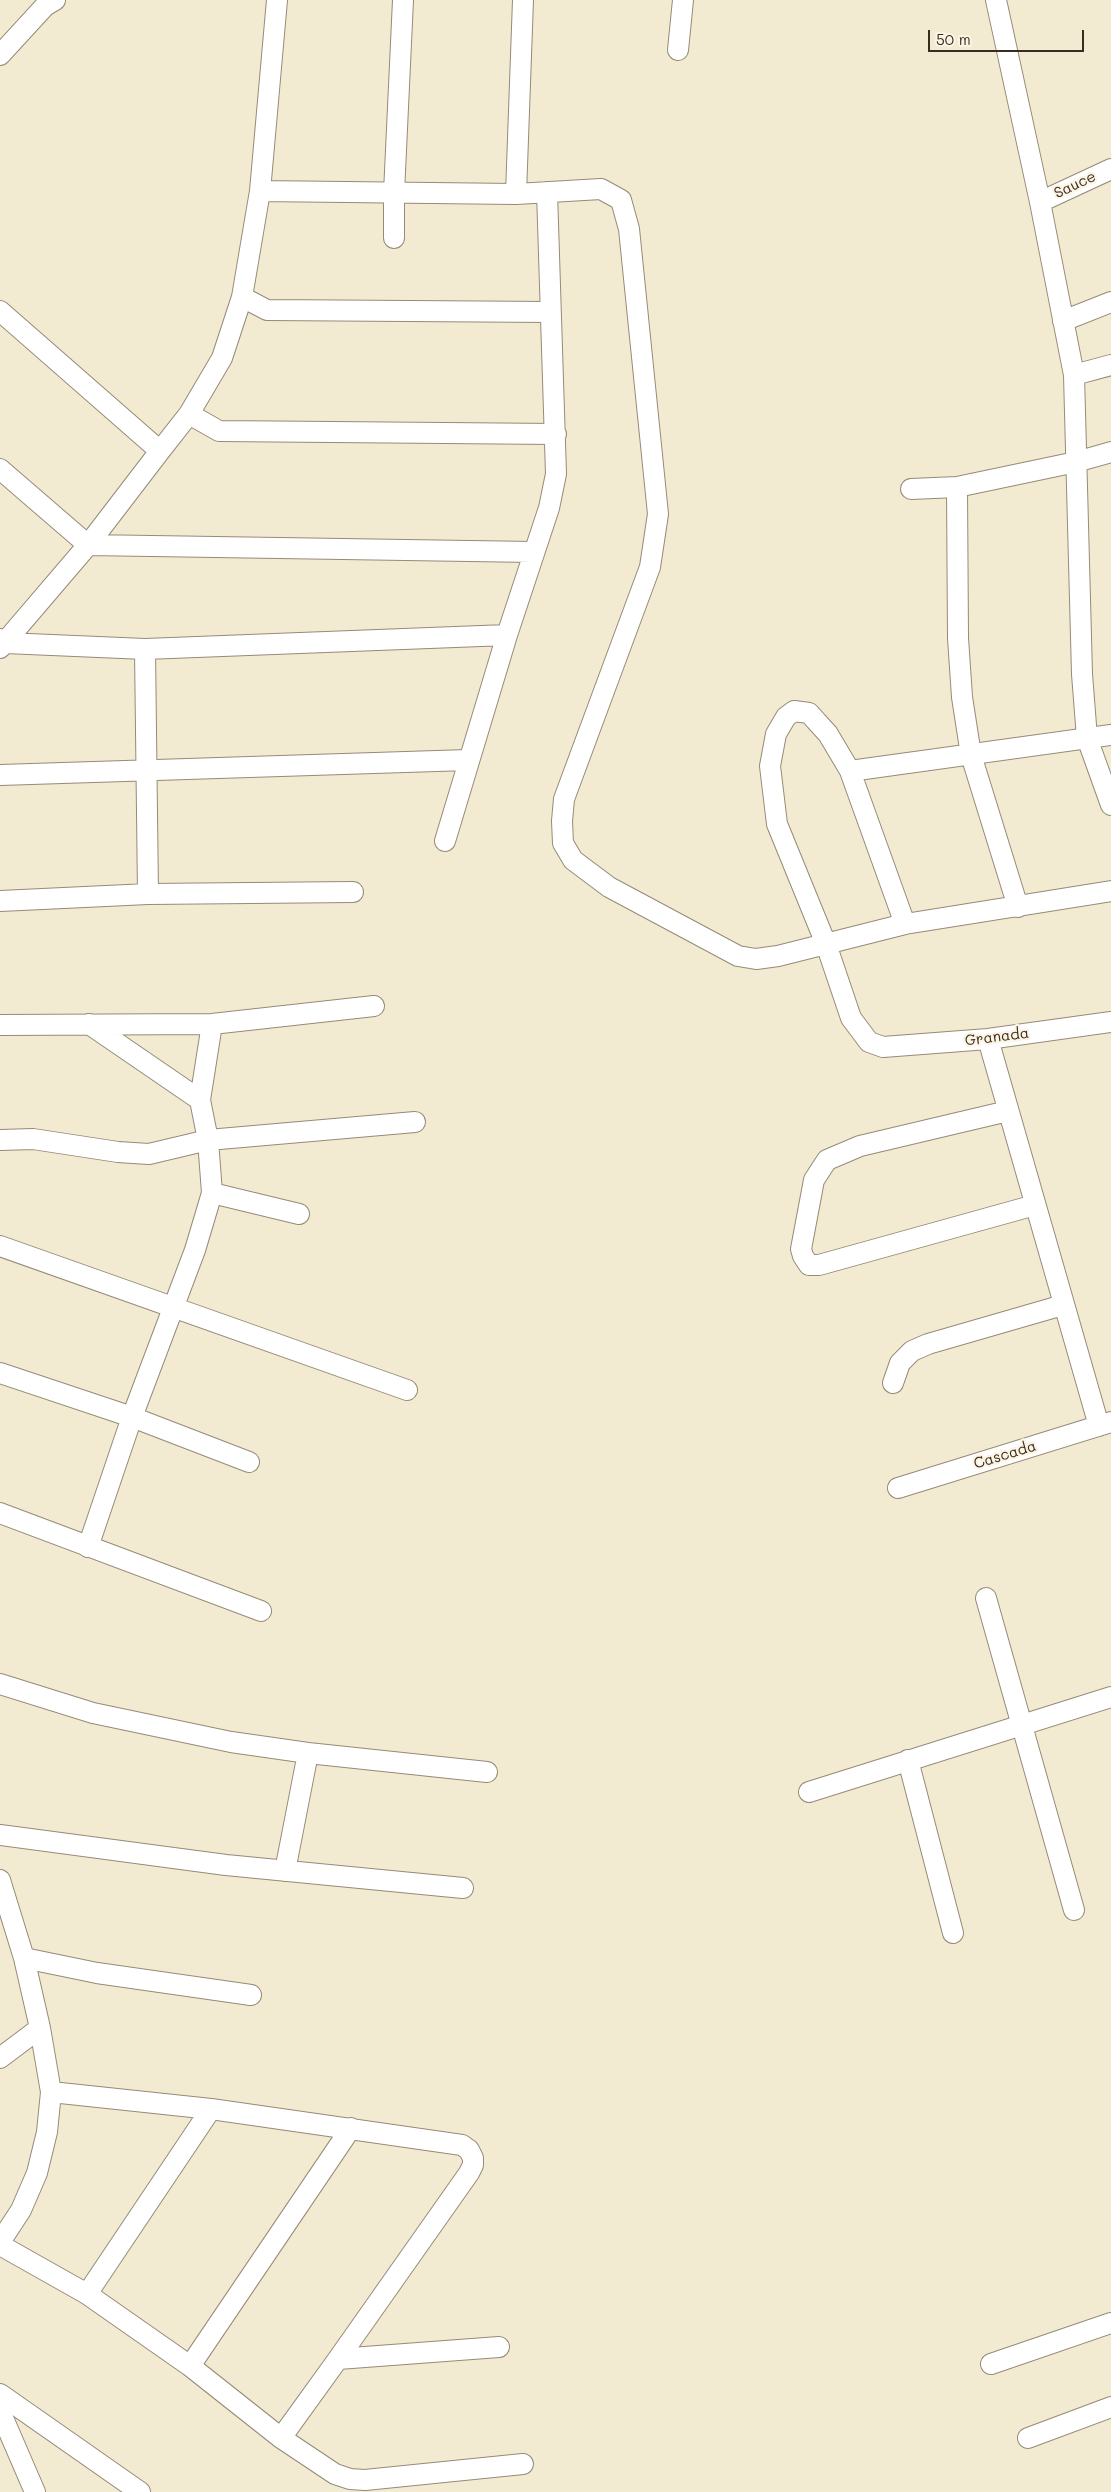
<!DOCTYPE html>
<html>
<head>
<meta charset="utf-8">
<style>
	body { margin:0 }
	#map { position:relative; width:1111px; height:2492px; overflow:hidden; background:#f2ebd2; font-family:Mali,sans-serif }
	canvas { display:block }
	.scale { position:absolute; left:928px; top:30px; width:156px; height:22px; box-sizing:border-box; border:2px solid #3b2a1e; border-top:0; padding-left:6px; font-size:15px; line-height:18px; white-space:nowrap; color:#3b2a1e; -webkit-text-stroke:4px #fcf5e5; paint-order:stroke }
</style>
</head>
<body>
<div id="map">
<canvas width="1111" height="2492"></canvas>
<div class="scale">50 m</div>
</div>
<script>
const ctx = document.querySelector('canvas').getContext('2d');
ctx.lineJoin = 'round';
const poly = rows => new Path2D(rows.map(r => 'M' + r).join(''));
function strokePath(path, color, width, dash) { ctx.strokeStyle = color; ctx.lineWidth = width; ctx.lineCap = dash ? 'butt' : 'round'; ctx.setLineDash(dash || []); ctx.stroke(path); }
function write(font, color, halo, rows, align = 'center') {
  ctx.font = font + ' Mali,sans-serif'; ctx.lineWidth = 4.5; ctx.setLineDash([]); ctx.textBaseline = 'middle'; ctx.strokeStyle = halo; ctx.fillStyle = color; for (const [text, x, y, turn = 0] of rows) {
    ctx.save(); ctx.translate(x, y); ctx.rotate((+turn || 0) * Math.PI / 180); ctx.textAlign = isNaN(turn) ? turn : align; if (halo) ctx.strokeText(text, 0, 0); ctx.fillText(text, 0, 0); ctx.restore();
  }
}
const minor = poly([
	[996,0,1040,202,1074,375,1082,674,1087,738,1111,805],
	[678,50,683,0],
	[0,55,45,6,55,0],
	[260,191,516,194,601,189,621,200,629,229,658,514,650,567,564,799,562,821,563,843,573,860,609,887,738,956,756,959,778,956,905,924,1111,891],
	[516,194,523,0],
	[1040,202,1111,169],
	[394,238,394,193,403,0],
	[242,297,267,310,550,312],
	[0,311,160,451],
	[1063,321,1111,302],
	[1074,375,1111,365],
	[189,414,219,431,556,434],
	[0,469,88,545,533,552],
	[957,487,958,638,962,697,971,755,1018,907],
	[911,489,957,487,1076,462,1111,452],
	[0,639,5,643,145,649,507,635],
	[0,648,88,545,160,451,189,414,222,358,242,297,260,191,277,0],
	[145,649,148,894],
	[1111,735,850,771,828,734,818,723,809,713,794,711,786,717,776,734,770,766,777,824,826,944,851,1018,869,1042,883,1047,988,1039,1111,1022],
	[850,771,905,924],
	[0,775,468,760],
	[445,841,507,635,549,508,556,474,547,192],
	[0,901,148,894,353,892],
	[89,1024,200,1100],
	[212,1024,200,1100,208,1140,212,1193,299,1214],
	[0,1025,212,1024,374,1006],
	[988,1039,1099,1426],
	[1008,1111,860,1146,827,1160,814,1180,801,1249,803,1256,809,1265,819,1265,1035,1205],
	[0,1140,33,1139,118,1152,149,1154,208,1140,415,1122],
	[0,1246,407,1390],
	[0,1373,132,1417,249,1462],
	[893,1383,900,1363,912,1351,928,1344,1063,1305],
	[898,1488,1111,1422],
	[0,1513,261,1611],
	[88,1547,132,1417,195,1250,212,1193],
	[986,1598,1074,1910],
	[0,1684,93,1713,231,1742,308,1753,487,1772],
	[908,1760,953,1933],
	[809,1792,1111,1697],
	[0,1835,226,1865,463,1888],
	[285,1871,308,1753],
	[0,1880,24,1958,40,2028,51,2092,47,2132,37,2173,21,2210,0,2242],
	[24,1958,97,1973,251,1995],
	[0,2058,40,2028],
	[51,2092,211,2109,462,2145,469,2150,473,2158,473,2165,469,2173,338,2359,281,2438],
	[0,2245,87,2294,190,2366,281,2438,335,2474,350,2479,365,2480,523,2464],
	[87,2294,211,2109],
	[338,2359,499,2347],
	[991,2364,1111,2323],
	[190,2366,351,2128],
	[0,2394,140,2492],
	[0,2411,35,2492],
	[1028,2438,1111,2407]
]);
strokePath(minor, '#968a78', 22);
strokePath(minor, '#fff', 20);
write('15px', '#3b2a1e', '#fcf5e5', [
	["Sauce",1075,185,-25],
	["Granada",997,1037,-7],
	["Cascada",1005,1455,-17]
]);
</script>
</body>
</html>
